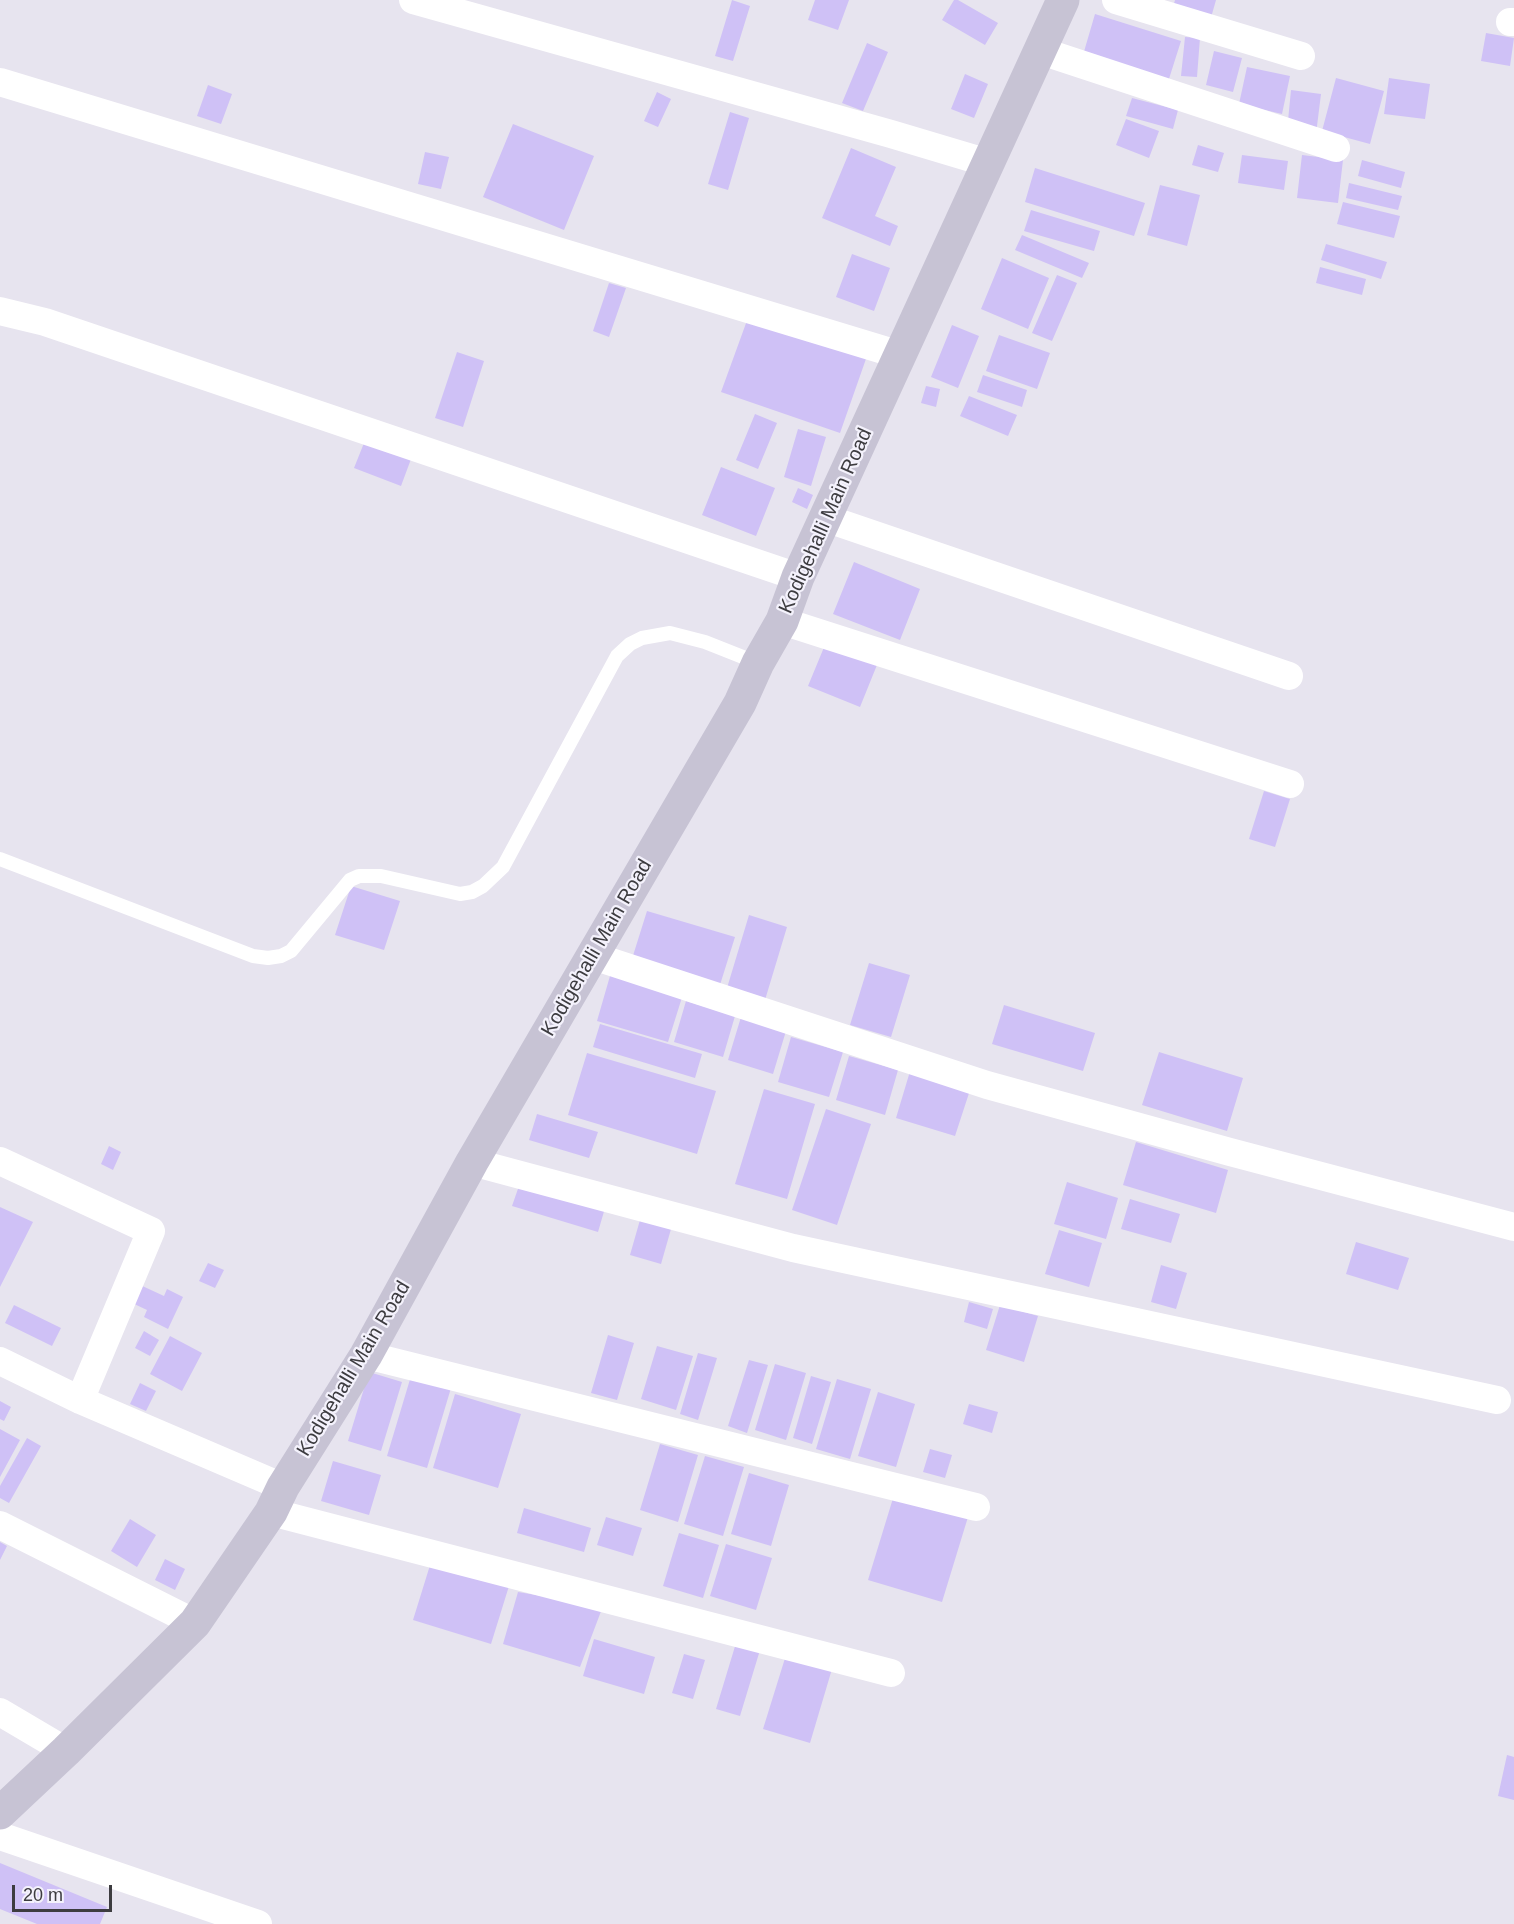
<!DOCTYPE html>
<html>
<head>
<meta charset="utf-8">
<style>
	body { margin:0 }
	#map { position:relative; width:1514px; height:1924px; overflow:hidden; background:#e7e4ef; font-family:Helvetica,sans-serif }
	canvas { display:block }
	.scale { position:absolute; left:12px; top:1885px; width:100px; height:27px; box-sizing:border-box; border:3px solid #3d3c40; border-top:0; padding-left:8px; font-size:18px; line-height:21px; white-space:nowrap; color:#3d3c40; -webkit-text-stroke:4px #f4f2fc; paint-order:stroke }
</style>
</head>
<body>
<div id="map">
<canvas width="1514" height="1924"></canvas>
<div class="scale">20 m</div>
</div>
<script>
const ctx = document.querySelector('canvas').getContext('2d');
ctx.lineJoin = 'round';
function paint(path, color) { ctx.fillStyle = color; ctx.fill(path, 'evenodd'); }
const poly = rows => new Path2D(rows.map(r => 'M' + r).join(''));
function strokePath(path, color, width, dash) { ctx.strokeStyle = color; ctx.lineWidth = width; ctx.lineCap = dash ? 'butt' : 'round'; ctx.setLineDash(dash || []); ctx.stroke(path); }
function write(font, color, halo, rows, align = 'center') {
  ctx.font = font + ' Helvetica,sans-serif'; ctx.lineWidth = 4.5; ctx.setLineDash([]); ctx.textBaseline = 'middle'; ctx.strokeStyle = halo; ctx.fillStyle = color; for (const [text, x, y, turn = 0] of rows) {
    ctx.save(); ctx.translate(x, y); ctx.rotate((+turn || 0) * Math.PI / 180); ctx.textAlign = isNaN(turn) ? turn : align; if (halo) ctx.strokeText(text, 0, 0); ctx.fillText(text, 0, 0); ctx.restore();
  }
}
paint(poly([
	[732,0,750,6,733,61,715,56],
	[815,0,849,0,838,30,808,20],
	[954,0,958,0,998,23,985,45,942,20],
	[1175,0,1216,0,1210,21,1172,11],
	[1095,14,1181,41,1168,82,1083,55],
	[1486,33,1514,38,1510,66,1481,61],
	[1185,37,1200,38,1197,77,1181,76],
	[867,43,888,52,863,111,842,103],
	[1214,51,1242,58,1233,92,1206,85],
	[1247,67,1290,76,1282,114,1239,104],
	[965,74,988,84,974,118,951,109],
	[1336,78,1384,91,1370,144,1322,131],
	[1389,78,1430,84,1425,119,1384,114],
	[208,85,232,94,221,124,197,116],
	[1291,90,1321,94,1316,134,1287,131],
	[657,92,671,99,658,127,644,121],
	[1132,98,1178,110,1173,129,1126,116],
	[730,112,749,118,728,190,708,184],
	[1126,119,1159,131,1149,158,1116,145],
	[513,124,594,156,564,230,483,197],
	[1198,145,1224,153,1218,172,1192,165],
	[851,148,896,167,875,216,898,226,890,246,822,218],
	[425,152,449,157,441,189,418,184],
	[1242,155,1288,161,1284,190,1238,183],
	[1302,155,1343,160,1338,203,1297,198],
	[1362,160,1405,172,1401,188,1358,176],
	[1035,168,1145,203,1134,236,1025,202],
	[1349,183,1402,196,1398,210,1346,198],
	[1160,185,1200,195,1187,246,1147,235],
	[1343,202,1400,216,1394,238,1337,224],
	[1031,210,1100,231,1094,251,1024,231],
	[1022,235,1089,263,1082,278,1015,250],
	[1326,244,1387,262,1381,279,1321,260],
	[852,254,890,268,874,311,836,297],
	[1002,258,1049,278,1028,329,981,309],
	[1320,267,1366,279,1362,295,1316,283],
	[1057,275,1077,283,1052,341,1032,333],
	[609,283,626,288,609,337,593,331],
	[749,315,867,356,840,433,721,392],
	[952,325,979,336,958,388,931,377],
	[999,335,1050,353,1037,389,986,371],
	[457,352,484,361,463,427,435,418],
	[983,375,1027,390,1022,407,977,392],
	[926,386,940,389,936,407,921,403],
	[969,396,1017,415,1008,436,960,416],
	[755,414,777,423,758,469,736,460],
	[798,429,826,437,811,486,784,477],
	[368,433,414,451,401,486,354,468],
	[721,467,775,488,756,536,702,515],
	[798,488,813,495,807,509,792,502],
	[854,562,920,589,900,640,833,614],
	[827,640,879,660,860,707,808,686],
	[1264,791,1290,799,1275,847,1249,839],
	[351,886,400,901,384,950,335,935],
	[647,911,735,937,719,988,631,962],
	[749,915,787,927,765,1000,727,988],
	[869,963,910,975,891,1037,850,1025],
	[612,969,684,991,668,1042,597,1021],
	[686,1001,735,1016,723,1057,674,1042],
	[1004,1005,1095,1033,1083,1071,992,1044],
	[741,1017,786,1031,773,1074,728,1060],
	[600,1024,702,1054,695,1078,593,1047],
	[791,1037,843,1052,829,1097,778,1082],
	[1159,1052,1243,1078,1227,1131,1142,1105],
	[587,1053,716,1091,697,1154,568,1115],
	[849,1056,898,1070,885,1115,836,1100],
	[911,1068,971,1087,955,1136,896,1118],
	[764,1089,815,1104,787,1199,735,1184],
	[826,1109,871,1124,837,1225,792,1210],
	[537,1114,598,1132,589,1158,529,1140],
	[1136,1142,1228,1170,1216,1213,1123,1185],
	[109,1146,121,1152,113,1170,101,1164],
	[1067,1182,1118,1198,1106,1239,1054,1224],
	[520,1183,605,1208,598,1232,512,1206],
	[1130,1199,1180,1214,1171,1243,1121,1229],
	[0,1207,33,1222,0,1287],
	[640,1220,671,1229,661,1264,630,1255],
	[1059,1230,1102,1243,1089,1287,1045,1274],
	[1356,1242,1409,1258,1398,1290,1346,1274],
	[208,1263,224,1270,215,1288,199,1281],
	[1161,1265,1187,1273,1176,1309,1151,1302],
	[138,1284,164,1296,167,1289,183,1297,168,1329,144,1317,147,1310,130,1302],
	[969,1302,993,1309,987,1329,964,1322],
	[14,1305,61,1328,52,1346,5,1323],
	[1000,1305,1038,1316,1024,1362,986,1350],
	[144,1331,159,1340,150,1356,135,1348],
	[608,1335,634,1343,617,1400,591,1393],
	[170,1336,202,1353,182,1391,150,1374],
	[657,1346,693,1356,676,1410,641,1399],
	[698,1353,717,1358,698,1420,680,1414],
	[749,1360,768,1365,747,1433,728,1426],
	[775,1364,806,1373,786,1440,755,1430],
	[369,1372,402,1382,381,1451,348,1441],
	[411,1376,451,1388,427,1468,387,1456],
	[811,1376,831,1382,812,1444,793,1438],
	[837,1379,871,1389,850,1459,816,1449],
	[140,1383,156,1391,146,1411,130,1404],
	[878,1392,915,1404,896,1467,858,1456],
	[455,1394,521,1414,498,1488,433,1468],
	[0,1401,11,1407,4,1421,0,1419],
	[969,1404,998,1412,992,1433,963,1424],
	[0,1429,20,1440,0,1477],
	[27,1438,41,1446,9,1503,0,1498,0,1486],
	[660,1444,698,1455,678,1522,640,1510],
	[930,1449,952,1455,945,1478,923,1472],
	[705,1456,744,1467,723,1536,684,1524],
	[333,1461,381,1475,369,1515,321,1501],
	[749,1473,789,1485,771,1546,731,1534],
	[894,1495,968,1517,942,1602,868,1580],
	[524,1508,591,1528,584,1552,517,1533],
	[606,1517,642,1528,633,1556,597,1545],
	[130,1519,156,1535,137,1567,111,1551],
	[679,1533,719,1545,703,1598,663,1586],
	[0,1542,7,1546,0,1560],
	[726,1544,772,1558,756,1610,710,1596],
	[165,1559,185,1569,175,1590,155,1580],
	[431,1562,509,1586,491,1644,413,1620],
	[518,1592,603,1606,580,1667,503,1644],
	[594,1639,655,1657,644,1694,583,1676],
	[736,1643,760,1650,740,1716,716,1709],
	[684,1654,705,1660,693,1699,672,1693],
	[786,1655,832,1669,810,1743,763,1729],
	[1507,1755,1514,1757,1514,1800,1498,1796],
	[0,1863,107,1907,100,1924,37,1924,0,1909]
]), '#cfc1f6');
strokePath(poly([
	[0,859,253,956,268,958,281,956,291,951,350,880,359,876,381,876,460,894,472,892,483,886,503,867,617,656,630,644,642,638,670,633,705,642,758,663]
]), '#fff', 14);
strokePath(poly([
	[413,0,891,134,988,163],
	[1116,0,1301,56],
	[1510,22,1514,22],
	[1041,51,1336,148],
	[0,82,900,355],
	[0,311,45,322,798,577],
	[825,518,1289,676],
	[782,621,1290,784],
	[593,956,987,1085,1230,1152,1514,1227],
	[0,1161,151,1231,80,1400],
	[472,1162,793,1248,1497,1400],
	[366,1355,976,1507],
	[0,1361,80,1400,283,1487],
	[271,1512,891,1673],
	[0,1525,195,1623],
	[0,1712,66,1751],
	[0,1836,258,1924]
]), '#fff', 28);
strokePath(poly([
	[0,1813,66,1751,195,1623,271,1512,283,1487,366,1355,472,1162,740,703,758,663,782,621,798,577,1063,0]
]), '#c7c3d4', 33);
write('20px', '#3d3c40', '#f4f2fc', [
	["Kodigehalli Main Road",826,521,-66],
	["Kodigehalli Main Road",597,948,-60],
	["Kodigehalli Main Road",354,1369,-59]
]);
</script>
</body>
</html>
